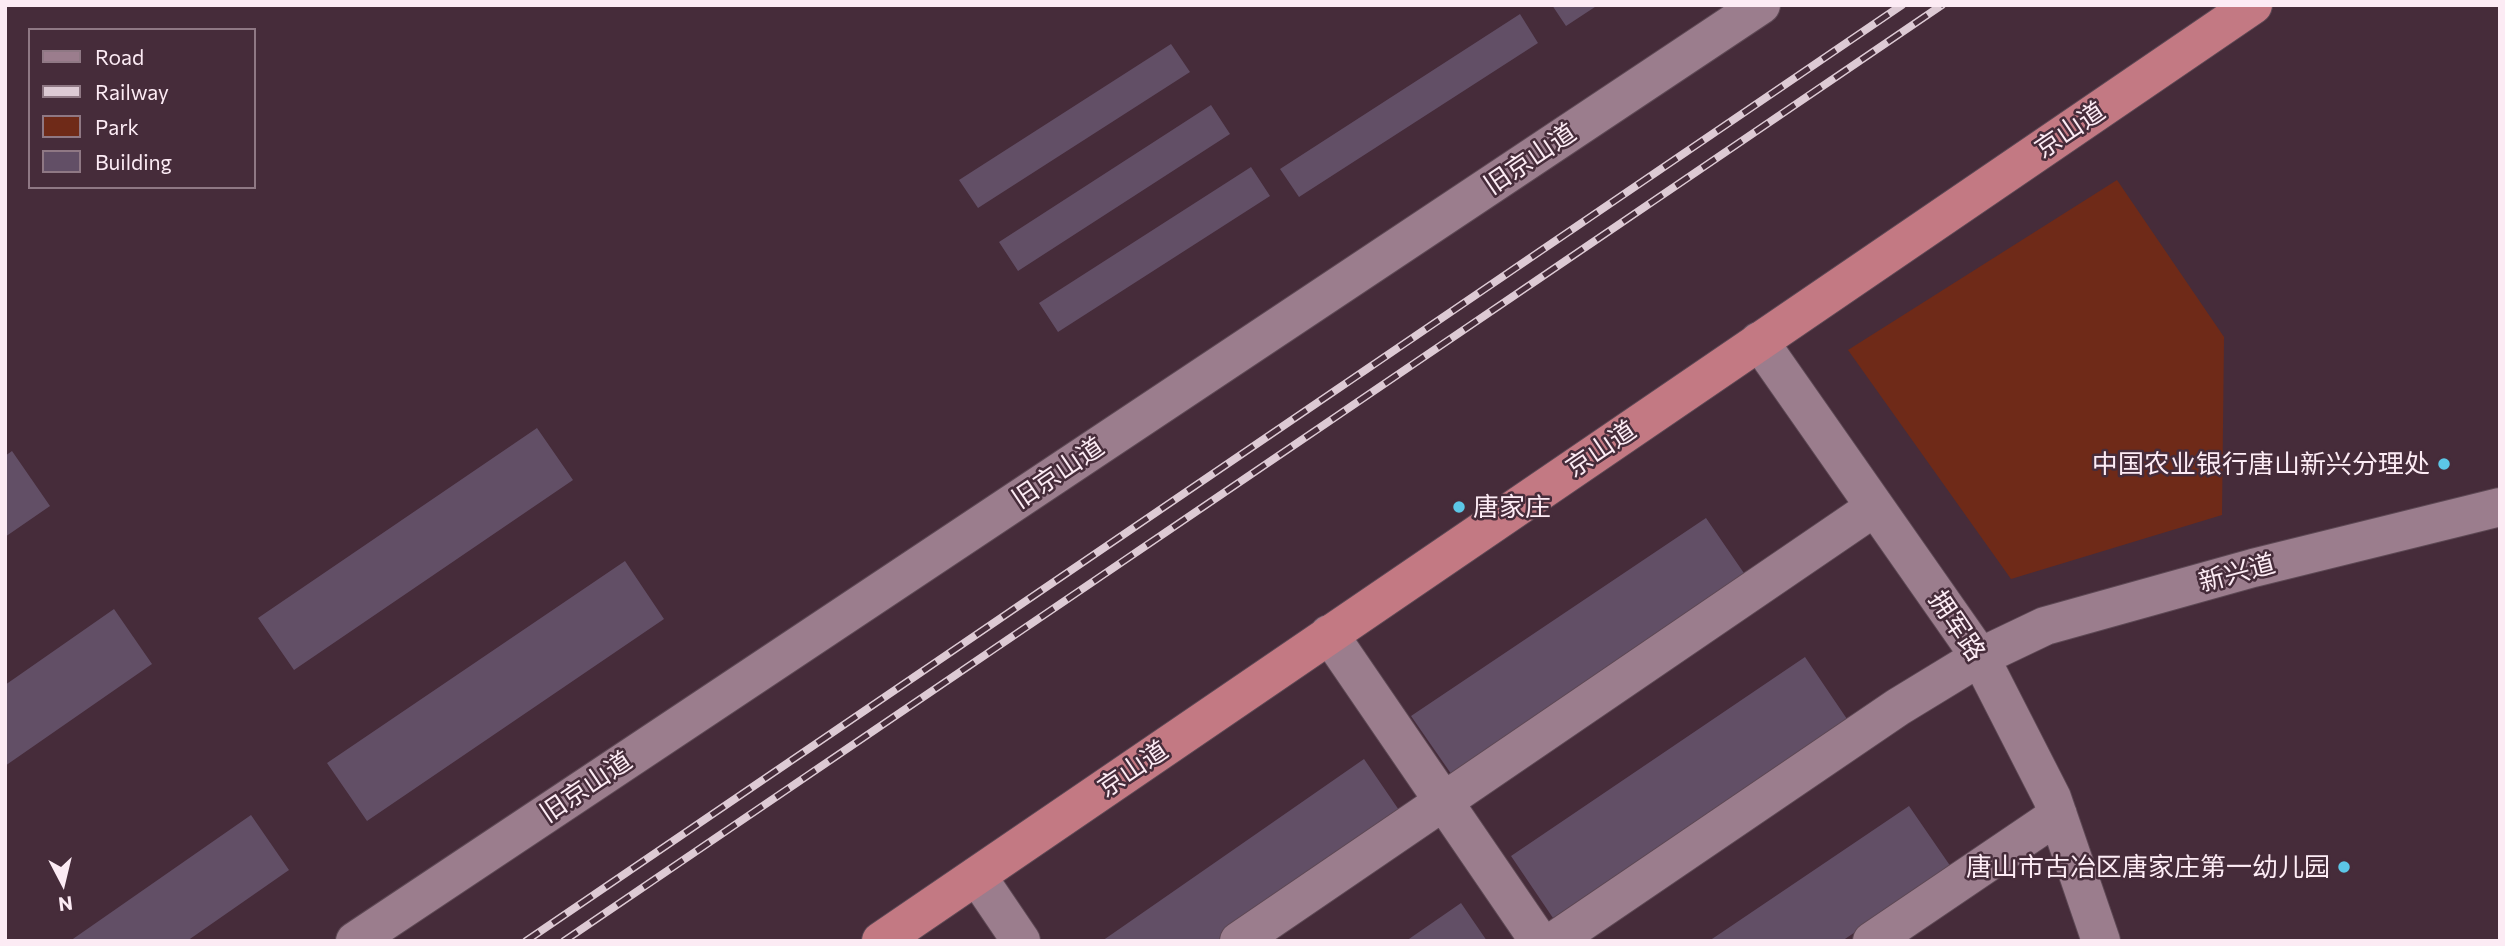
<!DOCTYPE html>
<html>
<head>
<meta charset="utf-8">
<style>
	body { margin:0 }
	#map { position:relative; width:2505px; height:946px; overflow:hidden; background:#462c3a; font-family:Commissioner,sans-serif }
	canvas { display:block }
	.frame { position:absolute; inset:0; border:7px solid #fcebf4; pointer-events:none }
	.legend { position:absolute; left:28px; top:28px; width:228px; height:161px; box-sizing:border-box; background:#462c3a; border:2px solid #8f7884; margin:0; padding:9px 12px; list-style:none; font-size:21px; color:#fcebf4 }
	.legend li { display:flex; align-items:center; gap:14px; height:35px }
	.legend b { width:35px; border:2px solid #8f7884 }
	.north { position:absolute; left:28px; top:848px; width:70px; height:70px; -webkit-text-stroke:5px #462c3a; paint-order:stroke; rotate:173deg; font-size:19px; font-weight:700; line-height:28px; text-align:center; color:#fcebf4 }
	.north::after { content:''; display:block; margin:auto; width:24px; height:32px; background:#fcebf4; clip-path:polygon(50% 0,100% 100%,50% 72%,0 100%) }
</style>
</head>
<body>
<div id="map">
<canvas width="2505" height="946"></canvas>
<div class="frame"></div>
<ul class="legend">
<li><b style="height:9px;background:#9b7d8d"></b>Road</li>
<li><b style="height:9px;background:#ddcad4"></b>Railway</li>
<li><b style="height:19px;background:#6f2a18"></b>Park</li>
<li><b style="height:19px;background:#624f66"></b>Building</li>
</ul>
<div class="north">N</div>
</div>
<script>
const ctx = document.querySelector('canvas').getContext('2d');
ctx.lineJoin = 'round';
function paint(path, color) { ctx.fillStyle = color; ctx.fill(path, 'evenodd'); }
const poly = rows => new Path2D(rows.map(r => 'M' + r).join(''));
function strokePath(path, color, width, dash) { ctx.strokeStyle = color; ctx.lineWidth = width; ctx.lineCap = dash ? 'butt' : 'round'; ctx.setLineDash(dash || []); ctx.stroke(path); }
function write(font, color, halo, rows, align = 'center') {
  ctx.font = font + ' Commissioner,"Noto Sans SC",sans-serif'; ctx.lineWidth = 5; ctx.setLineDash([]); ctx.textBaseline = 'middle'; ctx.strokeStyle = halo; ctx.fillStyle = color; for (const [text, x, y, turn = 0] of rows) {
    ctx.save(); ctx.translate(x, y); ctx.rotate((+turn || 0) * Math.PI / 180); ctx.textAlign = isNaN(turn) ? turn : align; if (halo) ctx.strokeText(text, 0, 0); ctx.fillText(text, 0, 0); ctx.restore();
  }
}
paint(poly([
	[2117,180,2224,337,2222,515,2011,579,1848,350]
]), '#6f2a18');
paint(poly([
	[1552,5,1598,5,1566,26],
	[1520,14,1538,43,1299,197,1280,169],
	[1171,44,1190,72,978,208,959,180],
	[1211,105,1230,134,1018,271,999,242],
	[1251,167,1270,196,1058,332,1039,303],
	[537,428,573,480,294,670,258,618],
	[12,451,50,506,5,537,5,456],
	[1706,518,1748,579,1454,778,1411,716],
	[625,561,664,619,367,821,327,763],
	[114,609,152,664,5,766,5,685],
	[1805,657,1847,719,1553,918,1511,856],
	[1364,759,1401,813,1217,941,1102,941],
	[1909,806,1951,867,1842,941,1709,941],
	[251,815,289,870,187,941,70,941],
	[1461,903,1487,941,1406,941]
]), '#624f66');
const minor = poly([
	[1759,341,1980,657,2052,798,2101,941],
	[1329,634,1539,941],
	[977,876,1021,941],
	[355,941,1761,5],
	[1239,941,1875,507],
	[1554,941,1898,707,1980,657,2045,626,2253,568,2500,507],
	[1872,941,2058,815]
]);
const highway = poly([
	[881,941,2253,5]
]);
strokePath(minor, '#5d4854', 40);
strokePath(highway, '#5d4854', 40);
strokePath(minor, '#9b7d8d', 38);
strokePath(highway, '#c37983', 38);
const rail = poly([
	[526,941,1902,5],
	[564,941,1942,5]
]);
strokePath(rail, '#ddcad4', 8);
strokePath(rail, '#462c3a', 5, [16]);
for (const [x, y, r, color] of [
	[2444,464,7,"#5cc7e7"],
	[1459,507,7,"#5cc7e7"],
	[2344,867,7,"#5cc7e7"]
]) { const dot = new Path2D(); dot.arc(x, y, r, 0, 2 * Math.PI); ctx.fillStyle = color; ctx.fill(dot); strokePath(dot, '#462c3a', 2.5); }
write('26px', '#fcebf4', '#462c3a', [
	["京山道",2070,130,-34],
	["旧京山道",1530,159,-34],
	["京山道",1601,449,-34],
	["旧京山道",1058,473,-34],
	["新兴道",2237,573,-15],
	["拥军路",1957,626,56],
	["京山道",1133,769,-34],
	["旧京山道",586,787,-34]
]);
write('26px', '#fcebf4', '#462c3a', [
	["中国农业银行唐山新兴分理处",2430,464],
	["唐家庄",1473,507,"left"],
	["唐山市古冶区唐家庄第一幼儿园",2330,867]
], 'right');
</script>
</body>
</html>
